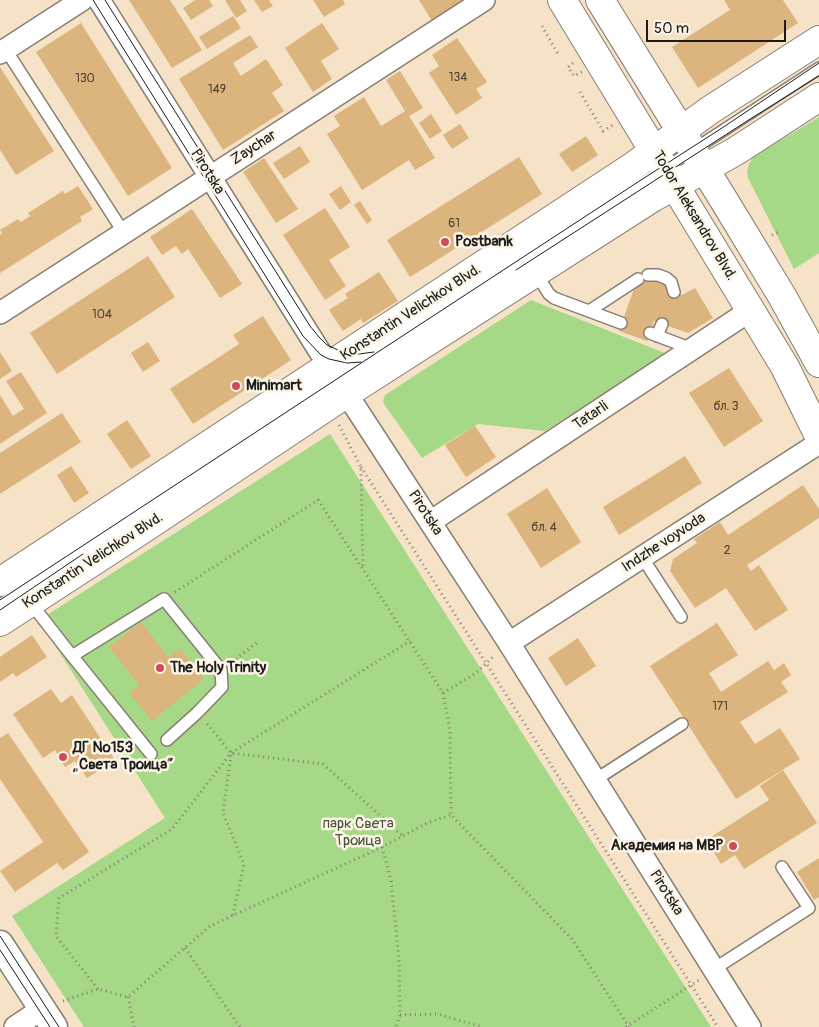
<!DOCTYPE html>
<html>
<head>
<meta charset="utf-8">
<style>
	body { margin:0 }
	#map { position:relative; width:819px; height:1027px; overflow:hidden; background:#f5e2c7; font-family:Pangolin,sans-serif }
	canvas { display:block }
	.scale { position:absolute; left:646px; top:20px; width:140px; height:22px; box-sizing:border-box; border:2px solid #1c1c1c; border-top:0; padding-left:6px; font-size:15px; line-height:18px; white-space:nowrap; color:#1c1c1c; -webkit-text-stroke:4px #fcf5e5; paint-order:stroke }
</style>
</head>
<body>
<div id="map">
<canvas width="819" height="1027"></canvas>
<div class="scale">50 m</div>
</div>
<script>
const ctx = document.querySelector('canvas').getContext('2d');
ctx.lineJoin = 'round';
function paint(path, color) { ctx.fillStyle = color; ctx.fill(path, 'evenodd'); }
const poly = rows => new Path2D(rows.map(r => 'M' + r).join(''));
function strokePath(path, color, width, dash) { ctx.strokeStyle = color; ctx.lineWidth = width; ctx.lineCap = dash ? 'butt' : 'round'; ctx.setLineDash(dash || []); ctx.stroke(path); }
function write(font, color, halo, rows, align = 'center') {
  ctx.font = font + ' Pangolin,sans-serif'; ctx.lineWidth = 5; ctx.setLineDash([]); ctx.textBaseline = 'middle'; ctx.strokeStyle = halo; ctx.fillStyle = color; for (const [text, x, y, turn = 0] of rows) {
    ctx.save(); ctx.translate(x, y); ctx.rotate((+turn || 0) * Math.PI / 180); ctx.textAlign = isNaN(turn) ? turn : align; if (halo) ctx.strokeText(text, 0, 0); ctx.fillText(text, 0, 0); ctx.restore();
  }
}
paint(poly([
	[819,117,819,253,794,269,748,178,747,172,749,164,753,157],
	[531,300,667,354,545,431,478,424,422,458,384,404,383,401,385,395],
	[330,434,711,1027,84,1027,12,916,165,818,39,620]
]), '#a5d887');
paint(poly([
	[129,0,170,0,202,50,172,68],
	[195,0,209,0,213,6,191,20,183,8],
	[225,0,240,0,247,11,236,18],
	[254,0,269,0,273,6,262,12],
	[313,0,343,0,345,4,324,17],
	[419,0,465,0,432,21],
	[724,0,783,0,798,23,698,88,672,47,730,10],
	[233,16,241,28,207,49,199,37],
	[81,23,172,168,128,196,36,52],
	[322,23,339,49,321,61,332,79,313,92,285,48],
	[250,35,258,47,233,63,241,76,266,59,283,85,272,93,284,111,223,150,179,79],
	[457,38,487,82,476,89,482,98,456,115,429,73,439,66,432,55],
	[0,67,54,151,16,175,0,150],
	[400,71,423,108,409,116,435,158,415,170,409,160,362,190,327,134,340,126,334,116,364,97,381,126,405,111,386,80],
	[431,114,442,131,430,139,419,123],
	[460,124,469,138,452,149,443,135],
	[586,136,598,155,572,172,559,154],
	[300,146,310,162,284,179,273,163],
	[519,157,542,194,410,277,387,240],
	[264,158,298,209,276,223,243,172],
	[78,186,93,209,80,217,82,221,0,273,0,235,2,233,0,230,18,219,21,222,30,216,28,213,63,191,65,194],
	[341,186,351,202,340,210,329,194],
	[360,201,372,220,367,224,354,205],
	[325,208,350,247,329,260,346,286,325,300,283,235],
	[192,209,242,284,220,298,188,249,182,254,176,246,162,255,150,237],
	[148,256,175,297,57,374,30,333],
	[379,272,398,301,363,323,361,319,343,331,329,310,348,298,345,294],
	[640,272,668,283,666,289,682,295,695,288,713,318,688,333,654,321,647,341,619,331],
	[263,316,291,360,193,424,170,389,239,344,233,335],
	[148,342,160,361,143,372,131,353],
	[0,352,12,371,0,379],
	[729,368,763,421,724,447,689,393],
	[21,372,47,413,0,444,0,395,13,416,24,409,6,381],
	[62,413,81,442,0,494,0,453],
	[127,420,151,456,131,469,107,434],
	[475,426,496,457,466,477,445,445],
	[685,456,702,483,619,535,603,507],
	[71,466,89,493,74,503,57,475],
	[803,485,819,509,819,518,747,565,751,571,759,565,788,610,755,631,726,588,695,608,670,571,673,559,697,543,694,539,720,522,728,535],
	[547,488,581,542,541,568,507,514],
	[141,622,168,657,180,648,204,679,152,721,129,693,139,685,109,647],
	[717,623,738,655,709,673,721,692,768,661,774,670,784,663,791,675,781,682,788,692,740,722,755,744,780,728,800,759,736,799,650,666],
	[32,635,47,657,16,677,13,673,0,682,0,657],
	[578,638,596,666,566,686,548,658],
	[51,689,61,703,72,695,115,760,87,778,75,761,65,767,55,750,43,758,13,714],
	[8,733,89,852,63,870,57,863,15,892,0,871,43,842,0,779,0,738],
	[783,770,817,823,744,869,735,855,721,864,706,840,769,800,760,786],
	[819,858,819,897,814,900,797,872]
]), '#dcb47d');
const service = poly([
	[6,50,124,233],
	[545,269,543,276,542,283,549,294,554,298,621,323],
	[648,275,658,275,666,278,671,282,674,292],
	[589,311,638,279],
	[650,333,692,349],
	[657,336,662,324],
	[642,557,681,617],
	[30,602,65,647,151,754],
	[0,605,397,343,819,68],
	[72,656,164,599,221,670,222,687,197,713,167,740],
	[595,780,682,724],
	[714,969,809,908,782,867]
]);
const minor = poly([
	[99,0,337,379,509,643,750,1027],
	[0,53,82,0],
	[0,313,484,0],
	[430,522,751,310],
	[509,643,819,443],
	[15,1027,42,1009]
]);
const tertiary = poly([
	[0,944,54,1027]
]);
const primary = poly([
	[562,0,785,367,819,436],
	[600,0,725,202,782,296,819,363],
	[0,582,632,167,710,110,819,40],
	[0,622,146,527,347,393,652,198,736,151,819,97]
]);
strokePath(service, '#887f72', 14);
strokePath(minor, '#887f72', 24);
strokePath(tertiary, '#887f72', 29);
strokePath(primary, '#887f72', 30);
strokePath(poly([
	[542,26,558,54],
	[573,63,568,67,574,76,582,72],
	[580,92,603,131,613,125],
	[772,235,779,232],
	[339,425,361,467,363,568],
	[361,467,718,1027],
	[175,592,318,500,443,693,450,730,451,815,572,939,629,1027],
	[232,662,259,641],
	[443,693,476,673,495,655],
	[207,724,231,753,323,764,404,837],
	[231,755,223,813,244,864,233,915],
	[382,847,391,880,399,960,400,1015,396,1027],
	[185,948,240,1027],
	[98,989,56,936,59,898,172,829,231,753,410,641],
	[128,997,134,1027],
	[63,1001,98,989,128,997,210,926,382,847,427,823,451,815],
	[400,1015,437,1014,482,1027],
	[626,1027,699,980]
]), '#887f72', 3, [1, 4]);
strokePath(service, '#fff', 11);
strokePath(minor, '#fff', 21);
strokePath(tertiary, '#fff', 26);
strokePath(primary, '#fff', 28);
strokePath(poly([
	[93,0,303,336,321,355,329,359,347,363,361,362],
	[105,0,310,326,319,337,327,345,338,350,351,354,359,354,374,352],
	[516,270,747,121,819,76],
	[0,600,381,350,641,180,722,128,819,63],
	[0,610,83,554],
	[0,936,59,1027],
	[0,950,50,1027]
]), '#1c1c1c', 1);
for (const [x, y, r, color] of [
	[445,242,5,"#d1495b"],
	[236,386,5,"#d1495b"],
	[160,668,5,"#d1495b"],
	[63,757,5,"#d1495b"],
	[733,846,5,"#d1495b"]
]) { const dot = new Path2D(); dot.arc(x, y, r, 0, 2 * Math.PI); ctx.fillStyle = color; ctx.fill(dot); strokePath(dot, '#fcf5e5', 2); }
write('12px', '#4c4234', null, [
	["134",458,78],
	["130",85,79],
	["149",217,90],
	["61",454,224],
	["104",102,315],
	["бл. 3",726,407],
	["бл. 4",544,528],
	["2",727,551],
	["171",720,707]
]);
write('15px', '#1c1c1c', '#fcf5e5', [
	["Zaychar",254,148,-33],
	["Pirotska",207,172,58],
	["Todor Aleksandrov Blvd.",694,216,59],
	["Konstantin Velichkov Blvd.",411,313,-33],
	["Tatarli",591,416,-34],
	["Pirotska",425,513,57],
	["Indzhe voyvoda",664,543,-33],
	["Konstantin Velichkov Blvd.",93,561,-33],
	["Pirotska",666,893,58]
]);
write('bold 15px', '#1c1c1c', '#fcf5e5', [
	["Postbank",455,242],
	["Minimart",246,386],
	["The Holy Trinity",170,668],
	["ДГ №153",73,748],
	["„Света Троица“",73,765],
	["Академия на МВР",723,846,"right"]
], 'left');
write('15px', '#45543c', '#fcf5e5', [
	["парк Света",358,824],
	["Троица",358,841]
]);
</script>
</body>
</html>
